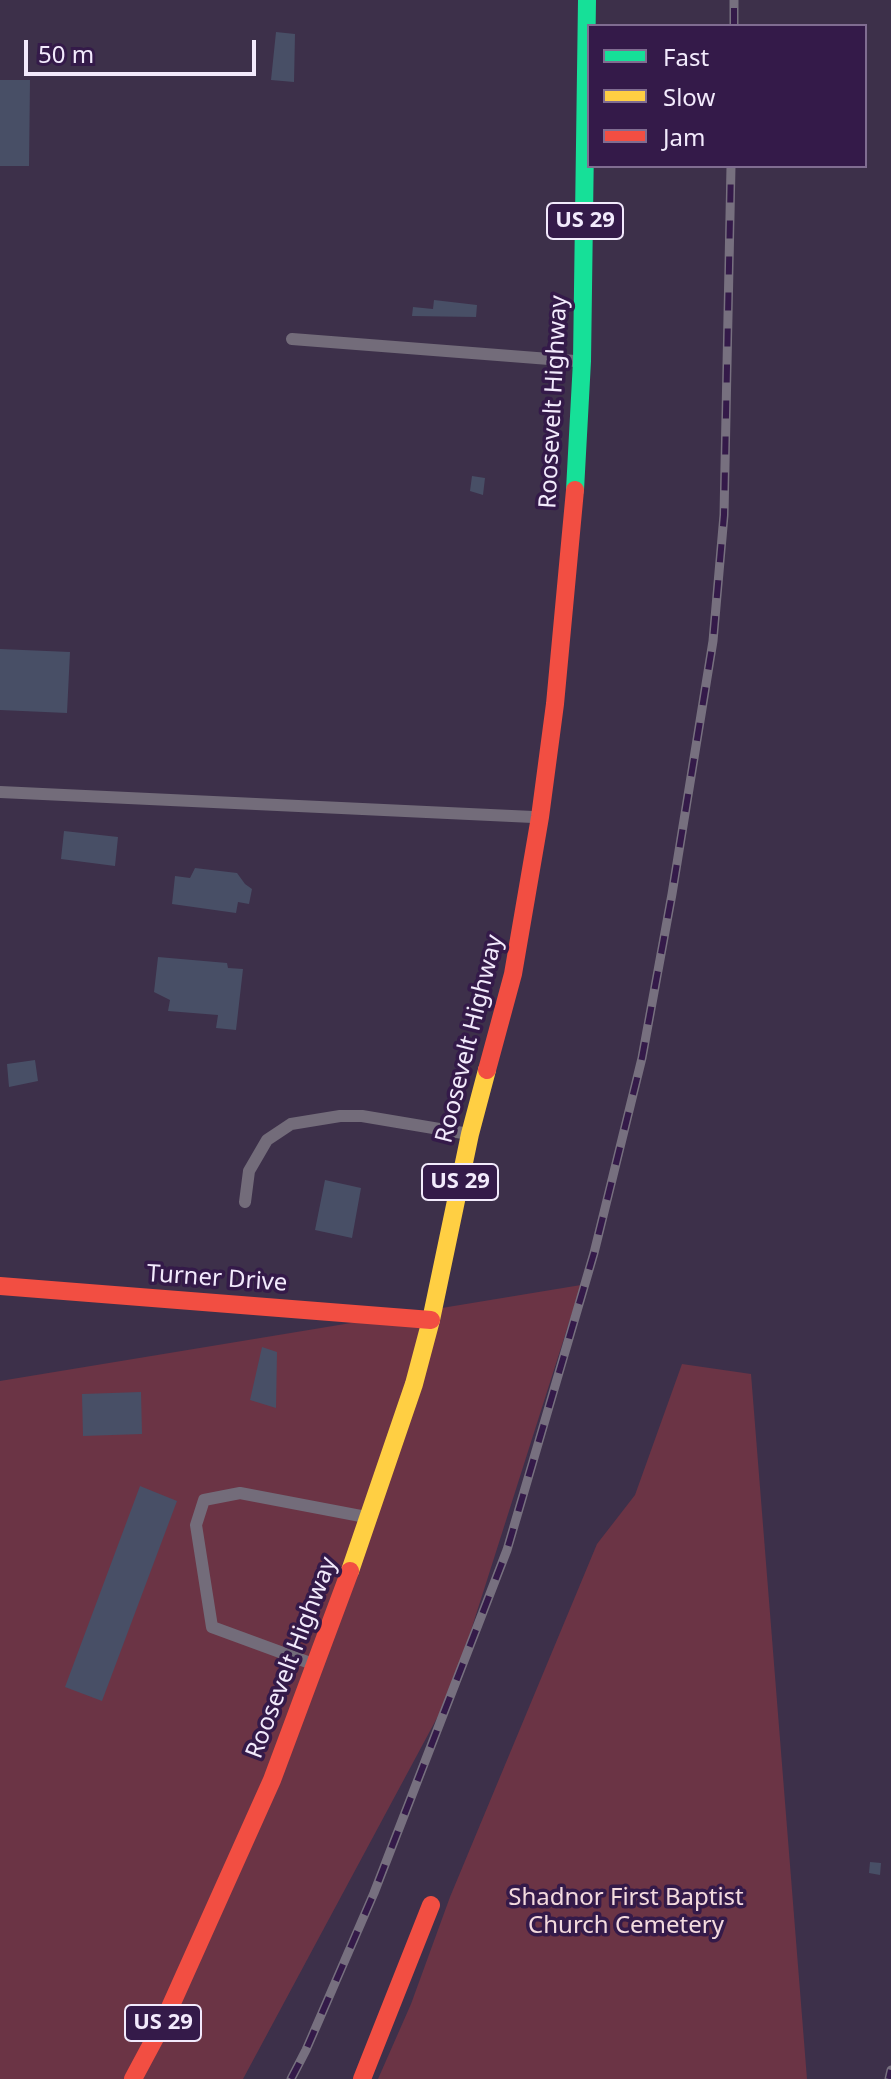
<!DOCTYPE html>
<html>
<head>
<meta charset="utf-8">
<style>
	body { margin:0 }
	#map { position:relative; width:891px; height:2079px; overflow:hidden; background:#3d304a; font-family:"Noto Sans",sans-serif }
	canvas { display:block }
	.legend { position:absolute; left:587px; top:24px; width:280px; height:144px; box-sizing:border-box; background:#341a49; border:2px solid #806d91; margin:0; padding:10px 14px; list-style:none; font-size:24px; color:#f2eafc }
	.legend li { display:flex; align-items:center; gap:16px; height:40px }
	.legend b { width:40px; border:2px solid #806d91 }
	.scale { position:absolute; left:24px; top:40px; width:232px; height:36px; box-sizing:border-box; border:4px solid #f2eafc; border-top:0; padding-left:10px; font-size:24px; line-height:28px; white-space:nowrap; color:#f2eafc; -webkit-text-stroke:6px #341a49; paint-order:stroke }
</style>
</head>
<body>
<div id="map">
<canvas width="891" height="2079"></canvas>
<ul class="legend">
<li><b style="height:10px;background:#16e098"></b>Fast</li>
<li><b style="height:10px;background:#ffcf43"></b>Slow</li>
<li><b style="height:10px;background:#f24e42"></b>Jam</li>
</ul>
<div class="scale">50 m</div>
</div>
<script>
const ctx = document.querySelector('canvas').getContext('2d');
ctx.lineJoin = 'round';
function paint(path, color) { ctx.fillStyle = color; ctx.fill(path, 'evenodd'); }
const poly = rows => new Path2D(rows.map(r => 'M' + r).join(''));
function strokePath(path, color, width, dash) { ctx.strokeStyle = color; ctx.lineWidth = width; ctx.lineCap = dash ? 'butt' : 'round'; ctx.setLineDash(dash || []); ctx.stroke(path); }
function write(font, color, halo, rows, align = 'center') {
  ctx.font = font + ' "Noto Sans",sans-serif'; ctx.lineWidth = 7; ctx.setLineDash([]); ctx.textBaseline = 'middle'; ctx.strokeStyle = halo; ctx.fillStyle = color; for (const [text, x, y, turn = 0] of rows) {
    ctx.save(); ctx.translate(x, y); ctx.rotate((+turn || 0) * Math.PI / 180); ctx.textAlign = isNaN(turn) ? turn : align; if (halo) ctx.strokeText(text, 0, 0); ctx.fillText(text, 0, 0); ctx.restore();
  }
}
paint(poly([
	[581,1285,452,1690,243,2079,0,2079,0,1381],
	[682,1364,751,1374,807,2079,378,2079,411,2004,450,1897,597,1544,635,1495]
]), '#6b3445');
paint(poly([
	[276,32,295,34,294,82,271,80],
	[0,80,30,80,29,166,0,166],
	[434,300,477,305,476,317,412,316,413,307,433,309],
	[472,476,485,478,483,495,470,491],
	[0,649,70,652,67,713,0,710],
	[64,831,118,837,115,866,61,859],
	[195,868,237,873,245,884,252,889,249,904,238,902,236,913,172,904,175,876,190,878],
	[158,957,227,963,228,968,243,969,236,1030,216,1028,218,1015,168,1011,170,1000,154,992],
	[35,1060,38,1081,9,1087,7,1064],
	[325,1180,361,1188,352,1238,315,1230],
	[262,1347,277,1352,276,1408,250,1400],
	[141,1392,142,1434,83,1436,82,1394],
	[140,1486,177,1501,102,1701,65,1687],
	[870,1862,881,1863,880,1875,869,1873]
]), '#484f66');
strokePath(poly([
	[292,339,575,361],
	[0,792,533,817],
	[245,1202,249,1171,267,1140,291,1124,340,1116,362,1116,463,1133],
	[310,1663,212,1627,196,1525,204,1500,240,1493,366,1517]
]), '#736c7a', 12);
strokePath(poly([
	[575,490,582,361,587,0]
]), '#16e098', 18);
strokePath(poly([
	[350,1571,414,1384,431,1320,470,1134,487,1070]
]), '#ffcf43', 18);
strokePath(poly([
	[487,1070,513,974,540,817,555,704,575,490],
	[0,1286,431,1320],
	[133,2079,163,2023,272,1780,350,1571],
	[362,2079,431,1905]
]), '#f24e42', 18);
const rail = poly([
	[734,26,734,0],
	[291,2079,306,2050,374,1893,507,1550,594,1253,642,1058,672,894,713,641,724,515,731,166],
	[889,2079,891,2070]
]);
strokePath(rail, '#77707f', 9);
strokePath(rail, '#341a49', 6, [18]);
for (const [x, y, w] of [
	[585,221,76],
	[460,1182,76],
	[163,2023,76]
]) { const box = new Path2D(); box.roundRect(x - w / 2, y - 18, w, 36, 6); ctx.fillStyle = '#341a49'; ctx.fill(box); strokePath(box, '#f2eafc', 2); }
write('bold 22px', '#f2eafc', null, [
	["US 29",585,221],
	["US 29",460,1182],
	["US 29",163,2023]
]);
write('24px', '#f2eafc', '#341a49', [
	["Roosevelt Highway",554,402,-87],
	["Roosevelt Highway",470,1039,-76],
	["Turner Drive",217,1279,4],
	["Roosevelt Highway",292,1658,-69]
]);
write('24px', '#f3dade', '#341a49', [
	["Shadnor First Baptist",626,1898],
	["Church Cemetery",626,1926]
]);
</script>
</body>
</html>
